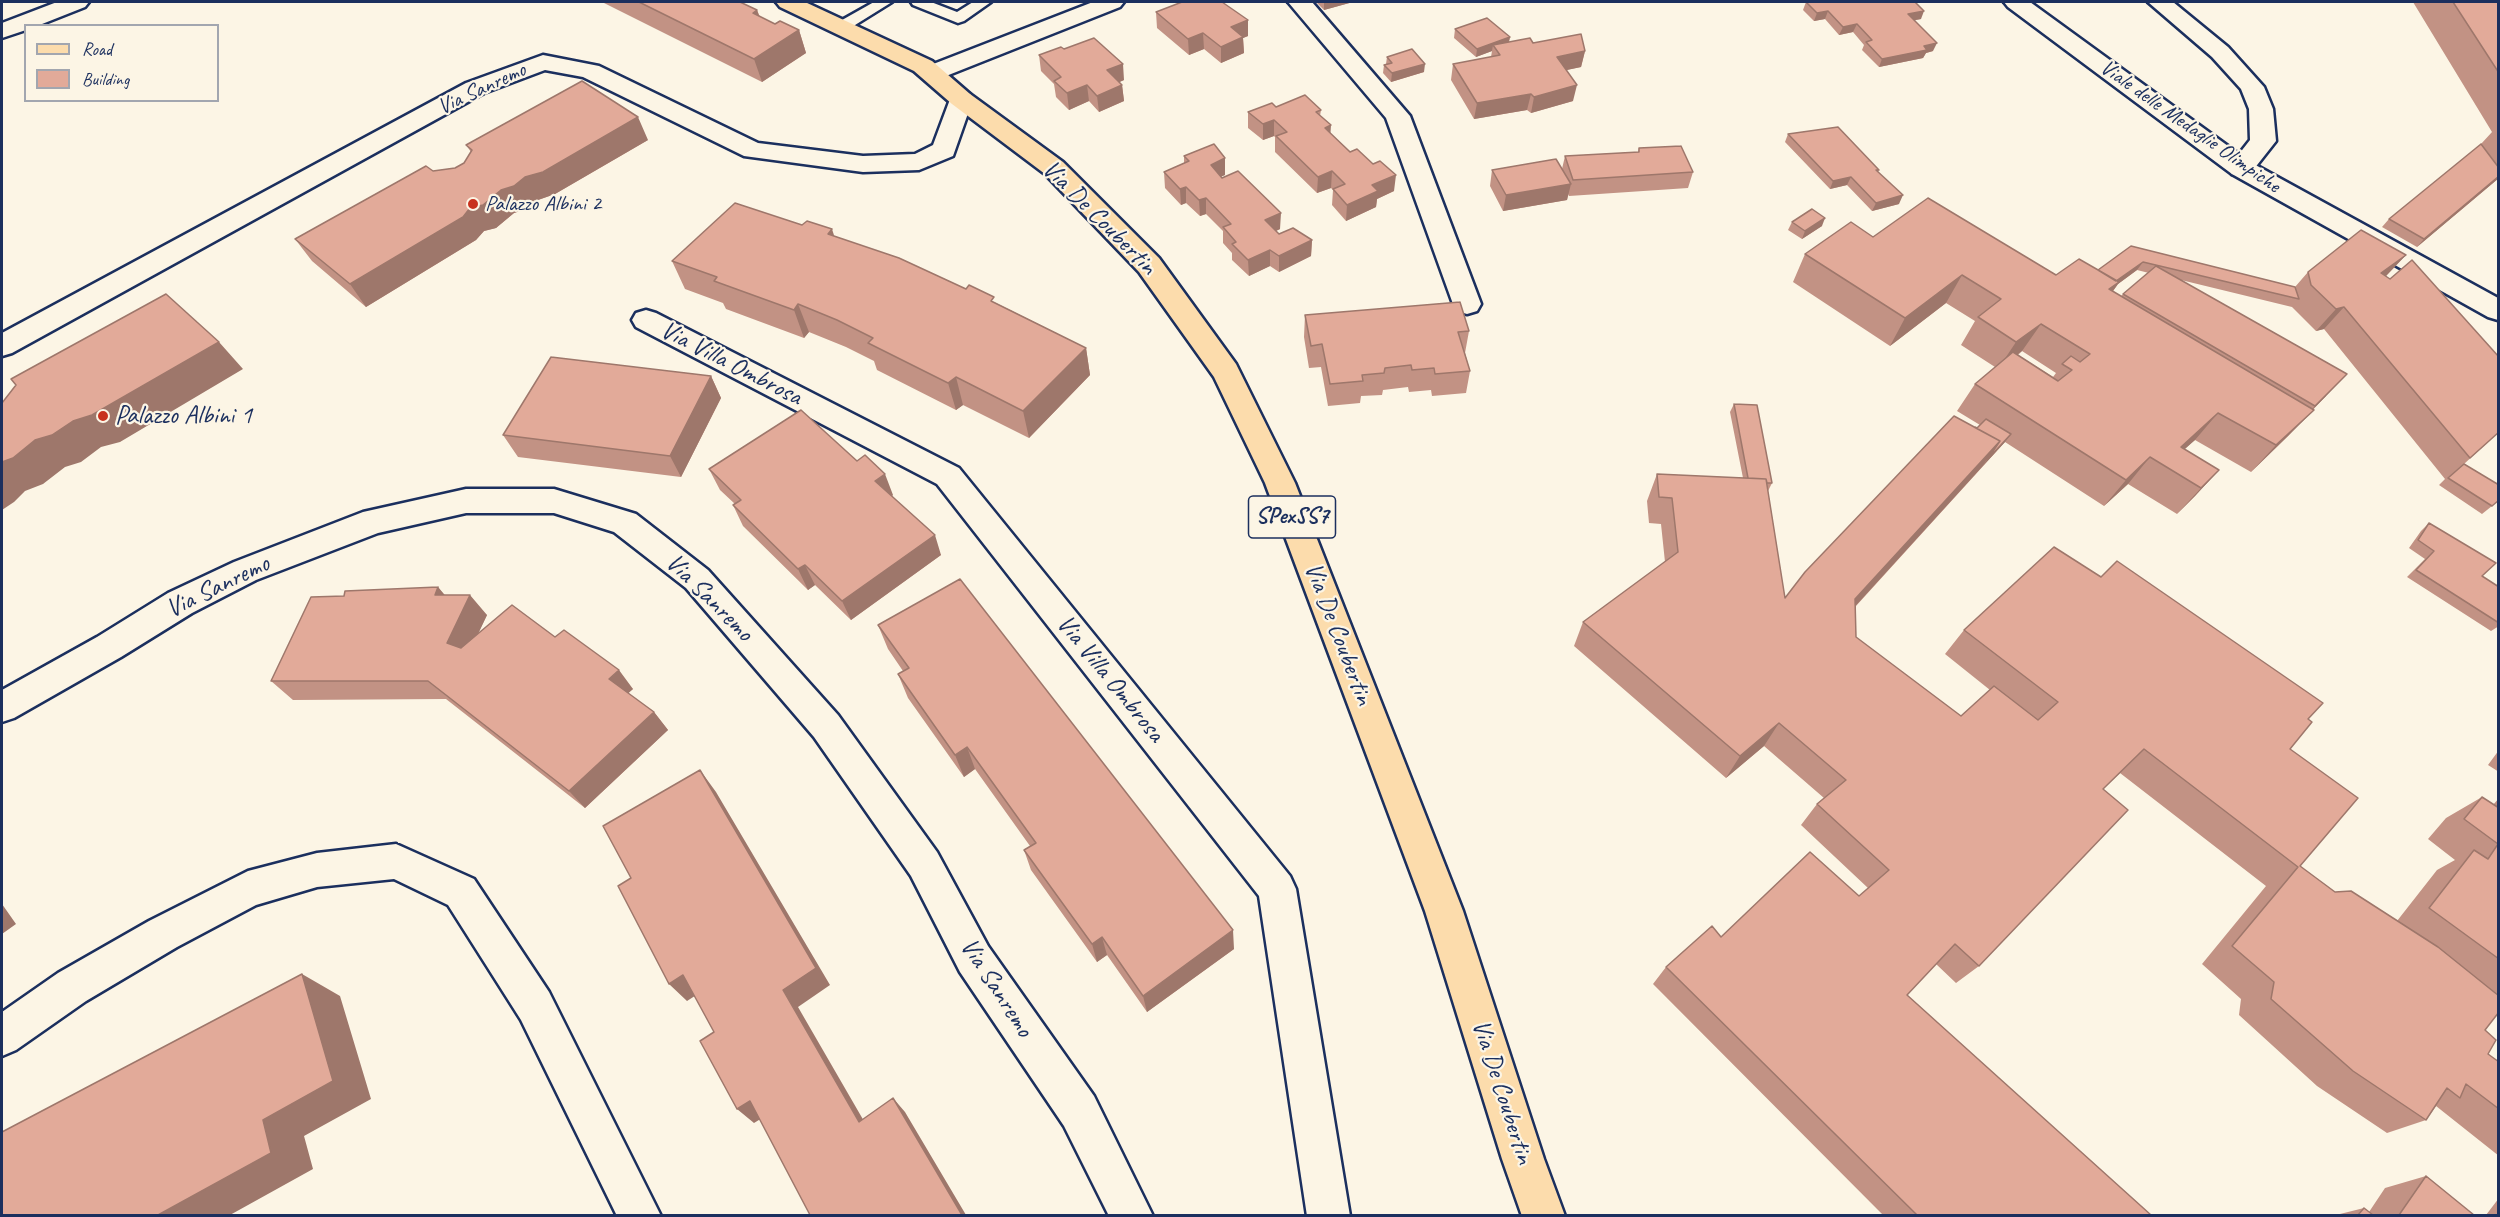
<!DOCTYPE html>
<html>
<head>
<meta charset="utf-8">
<style>
	body { margin:0 }
	#map { position:relative; width:2500px; height:1217px; overflow:hidden; background:#fcf5e5; font-family:Caveat,sans-serif }
	canvas { display:block }
	.frame { position:absolute; inset:0; border:3px solid #1b2f5e; pointer-events:none }
	.legend { position:absolute; left:24px; top:24px; width:195px; height:78px; box-sizing:border-box; background:#fcf5e5; border:2px solid #a2a6af; margin:0; padding:8px 10px; list-style:none; font-size:18px; color:#1b2f5e }
	.legend li { display:flex; align-items:center; gap:12px; height:30px }
	.legend b { width:30px; border:2px solid #a2a6af }
</style>
</head>
<body>
<div id="map">
<canvas width="2500" height="1217"></canvas>
<div class="frame"></div>
<ul class="legend">
<li><b style="height:8px;background:#fcdcac"></b>Road</li>
<li><b style="height:16px;background:#e2aa99"></b>Building</li>
</ul>
</div>
<script>
const ctx = document.querySelector('canvas').getContext('2d');
ctx.lineJoin = 'round';
const poly = rows => new Path2D(rows.map(r => 'M' + r).join(''));
function strokePath(path, color, width, dash) { ctx.strokeStyle = color; ctx.lineWidth = width; ctx.lineCap = dash ? 'butt' : 'round'; ctx.setLineDash(dash || []); ctx.stroke(path); }
function paint(path, color) { ctx.fillStyle = color; ctx.fill(path, 'evenodd'); }
function write(font, color, halo, rows, align = 'center') {
  ctx.font = font + ' Caveat,sans-serif'; ctx.lineWidth = 4.5; ctx.setLineDash([]); ctx.textBaseline = 'middle'; ctx.strokeStyle = halo; ctx.fillStyle = color; for (const [text, x, y, turn = 0] of rows) {
    ctx.save(); ctx.translate(x, y); ctx.rotate((+turn || 0) * Math.PI / 180); ctx.textAlign = isNaN(turn) ? turn : align; if (halo) ctx.strokeText(text, 0, 0); ctx.fillText(text, 0, 0); ctx.restore();
  }
}
const lane = poly([
	[874,2,892,2,847,30,835,30,833,27,835,24,874,2],
	[911,2,931,2,957,12,973,2,991,2,964,21,958,23,913,5,911,2]
]);
const street = poly([
	[1093,2,1124,2,1120,7,941,78,932,80,923,78,920,73,923,68,1093,2],
	[1288,2,1312,2,1410,116,1481,304,1477,311,1467,314,1457,311,1453,304,1386,118,1288,2],
	[2148,2,2173,2,2228,47,2264,87,2273,109,2276,141,2250,174,2241,176,2232,174,2228,168,2250,140,2249,109,2241,89,2212,57,2148,2],
	[543,55,599,66,758,143,863,156,915,154,933,145,952,94,961,91,970,94,973,99,953,156,919,170,863,172,744,156,583,77,545,70,484,93,12,353,2,356,2,333,466,83,543,55],
	[646,310,656,313,959,468,1290,876,1296,889,1350,1216,1307,1216,1259,896,937,484,636,327,632,320,636,313,646,310],
	[466,489,554,489,636,514,708,570,838,715,937,852,988,946,1094,1096,1153,1216,1109,1216,1064,1126,960,972,911,876,814,737,686,588,614,532,554,513,466,513,378,533,256,580,192,613,121,657,14,718,2,722,2,690,97,637,168,593,234,562,363,512,466,489],
	[396,844,474,879,549,992,661,1216,617,1216,521,1020,448,905,394,879,317,887,256,905,177,947,86,1001,16,1050,2,1056,2,1012,58,973,149,921,248,871,317,853,396,844]
]);
const secondary = poly([
	[57,2,89,2,85,7,37,26,26,26,26,30,2,38,2,23,57,2],
	[2004,2,2030,2,2250,162,2498,298,2498,320,2488,317,2232,174,2008,7,2004,2]
]);
const primary = poly([
	[776,2,805,2,932,61,970,94,1063,162,1159,258,1236,364,1295,483,1463,911,1544,1159,1565,1216,1522,1216,1502,1159,1425,911,1265,483,1214,377,1139,272,1045,174,952,104,914,71,780,7,776,2]
]);
strokePath(lane, '#1b2f5e', 5);
strokePath(street, '#1b2f5e', 5);
strokePath(secondary, '#1b2f5e', 5);
strokePath(primary, '#1b2f5e', 5);
paint(lane, '#fcf5e5');
paint(street, '#fcf5e5');
paint(secondary, '#fcf5e5');
paint(primary, '#fcdcac');
paint(poly([
	[602,2,740,2,757,10,760,17,775,24,799,30,806,53,762,82],
	[1316,2,1353,2,1324,10],
	[1806,2,1921,19,1915,20,1933,51,1926,53,1923,58,1879,67,1862,50,1864,45,1853,32,1839,35,1825,19,1814,21,1803,10],
	[2413,2,2499,2,2499,178,2417,247,2382,227,2389,219,2481,144,2492,132],
	[1156,12,1248,20,1248,36,1243,38,1244,53,1221,63,1204,49,1189,55,1157,28],
	[1455,29,1510,37,1509,42,1533,43,1585,51,1581,67,1566,70,1573,101,1531,113,1527,110,1474,119,1451,80,1453,64,1491,57,1492,51,1476,57,1454,38],
	[1064,49,1124,80,1119,82,1122,85,1124,101,1099,112,1089,101,1069,110,1056,97,1054,84,1041,71,1039,55],
	[1387,57,1424,72,1391,82,1383,73,1384,65,1386,64],
	[1276,107,1321,110,1320,116,1330,133,1394,191,1377,199,1376,207,1346,221,1332,205,1333,190,1331,188,1317,193,1275,152,1275,137,1274,136,1263,140,1248,128,1248,112],
	[1788,134,1879,170,1878,172,1899,204,1872,211,1847,185,1830,189,1785,142],
	[648,140,555,194,538,200,526,209,514,213,496,228,484,231,476,240,366,307,312,261,295,239,433,171,455,168,464,163,471,152,466,145],
	[1639,148,1693,172,1688,188,1569,196,1568,194,1567,200,1503,211,1490,186,1492,170,1562,169,1565,156,1638,152],
	[1184,156,1225,175,1221,176,1280,229,1276,231,1279,234,1312,240,1311,256,1279,272,1270,266,1249,276,1232,260,1232,253,1223,243,1223,231,1206,214,1200,216,1186,203,1181,205,1165,188,1164,172,1184,163],
	[1792,222,1822,226,1802,239,1788,230],
	[834,236,996,303,1086,348,1090,375,1029,438,963,405,956,410,877,370,874,361,846,347,809,332,804,338,726,309,723,303,685,289,672,261],
	[1873,237,2056,275,2098,270,2131,246,2295,287,2308,272,2406,255,2386,276,2499,432,2464,464,2492,506,2482,514,2439,485,2445,479,2324,329,2316,331,2292,307,2181,280,2326,396,2288,436,2251,472,2195,440,2184,449,2219,470,2195,496,2177,514,2128,484,2104,506,2005,442,1856,606,1856,637,1961,716,1990,690,1945,654,1964,630,2308,719,2290,749,2300,866,2335,892,2397,921,2437,870,2455,860,2428,839,2446,818,2482,797,2493,805,2499,798,2499,1012,2485,1030,2488,1054,2499,1062,2499,1156,2436,1106,2426,1120,2387,1133,2317,1086,2239,1015,2241,999,2202,964,2266,886,2120,773,2103,789,1979,966,1956,983,1936,964,1907,995,2151,1215,1883,1215,1653,984,1666,967,1721,937,1859,896,1868,888,1801,825,1817,804,1824,798,1764,746,1726,778,1574,646,1583,622,1665,562,1661,524,1649,523,1647,501,1657,474,1743,478,1730,412,1734,404,1772,483,1768,491,1785,598,1974,427,1977,428,1980,425,1957,411,1975,384,1995,367,1961,345,1975,321,1946,303,1890,346,1793,282,1805,254],
	[2137,270,2149,273,2121,296,2113,291,2118,284],
	[2022,351,2056,373,2053,377,2018,355],
	[1305,315,1469,331,1465,353,1470,371,1466,393,1432,396,1431,390,1409,392,1408,387,1383,390,1382,395,1361,396,1360,403,1328,406,1321,367,1309,368,1304,337],
	[711,376,721,398,681,477,518,457,503,435],
	[709,469,893,495,892,496,941,555,851,620,815,585,808,590,743,526,733,505,735,504,720,490],
	[2429,523,2482,576,2499,587,2499,626,2491,631,2407,577,2425,559,2409,548,2421,531],
	[438,587,444,595,487,615,478,633,555,637,633,689,628,693,654,712,668,730,585,808,446,699,293,700,271,681,344,596],
	[878,625,1234,949,1147,1012,1107,955,1097,962,1031,870,1024,850,1030,846,975,769,964,777,908,698,898,674,903,671,888,649],
	[2499,750,2499,772,2488,765],
	[2426,1176,2474,1215,2336,1215,2364,1208,2369,1212,2385,1188],
	[2499,1198,2499,1215,2486,1215]
]), '#c29284');
paint(poly([
	[1324,2,1353,2,1324,10],
	[757,10,765,33,753,13],
	[1828,11,1825,19,1814,21,1817,13],
	[1924,11,1921,19,1905,22,1908,14],
	[1248,20,1248,36,1243,38,1244,53,1221,63,1221,47,1231,27],
	[1857,24,1853,32,1839,35,1843,27],
	[799,30,806,53,762,82,754,59],
	[1203,33,1204,49,1189,55,1188,39],
	[1510,37,1508,45,1493,45,1492,51,1476,57,1477,49],
	[1937,43,1933,51,1926,53,1923,58,1879,67,1882,59,1924,46],
	[1585,51,1581,67,1553,73,1557,57],
	[1123,64,1124,80,1109,87,1107,70],
	[1425,64,1424,72,1391,82,1392,73],
	[1087,85,1089,101,1069,110,1067,93],
	[1122,85,1124,101,1099,112,1097,96],
	[1577,85,1573,101,1531,113,1534,97],
	[1531,94,1527,110,1474,119,1477,103],
	[638,117,648,140,555,194,538,200,526,209,514,213,496,228,484,231,476,240,366,307,350,284,470,208,501,190],
	[1274,120,1274,136,1263,140,1263,124],
	[1331,125,1330,141,1325,128],
	[1225,158,1225,175,1211,181,1211,165],
	[1332,171,1331,188,1317,193,1318,177],
	[1396,175,1394,191,1377,199,1376,207,1346,221,1347,205,1372,185],
	[2499,176,2499,178,2417,247,2424,239],
	[1851,177,1847,185,1830,189,1833,181],
	[1571,184,1567,200,1503,211,1506,195],
	[1186,187,1186,203,1181,205,1180,189],
	[1903,195,1899,204,1872,211,1876,203],
	[1206,198,1206,214,1200,216,1199,200],
	[1281,213,1280,229,1265,236,1265,220],
	[1825,218,1822,226,1802,239,1805,231],
	[832,229,841,257,828,234],
	[1312,240,1311,256,1279,272,1279,256],
	[1270,250,1270,266,1249,276,1248,260],
	[2406,255,2385,277,2381,273],
	[2143,262,2137,270,2118,284,2099,310,2094,296],
	[1962,275,1946,303,1890,346,1905,318],
	[798,304,809,332,804,338,794,310],
	[2344,307,2324,329,2316,331,2336,309],
	[2041,324,2022,351,1998,369,2016,342],
	[219,342,243,369,120,442,101,447,81,462,65,467,43,484,25,491,14,502,2,510,2,462,35,440],
	[1086,348,1090,375,1029,438,1023,411],
	[2347,374,2326,396,2294,428,2315,406],
	[711,376,721,398,681,477,670,456],
	[956,377,963,405,956,410,948,383],
	[2314,410,2288,436,2251,472,2276,445],
	[2218,413,2195,440,2166,466,2181,447],
	[2011,434,2005,442,1981,468,1987,460],
	[2000,441,1981,468,1839,624,1855,599],
	[2150,457,2128,484,2104,506,2126,480],
	[2219,470,2195,496,2177,514,2201,488],
	[885,474,893,495,883,502,875,481],
	[935,535,941,555,851,620,842,601],
	[805,565,815,585,808,590,798,569],
	[438,587,455,607,435,595],
	[470,595,487,615,465,662,447,643],
	[619,670,633,689,623,698,609,679],
	[654,712,668,730,585,808,569,791],
	[1779,723,1764,746,1726,778,1740,756],
	[967,747,975,769,964,777,955,755],
	[700,770,716,792,830,985,798,1007,872,1135,859,1122,783,990],
	[2,904,16,924,2,934],
	[1233,930,1234,949,1147,1012,1143,996],
	[1102,937,1107,955,1097,962,1092,944],
	[302,974,340,996,371,1099,304,1136,313,1169,230,1215,158,1215],
	[683,975,701,992,687,1001,669,984],
	[893,1098,905,1112,966,1215,962,1215],
	[750,1101,767,1115,754,1123,737,1109]
]), '#9e776b');
const building = poly([
	[639,2,740,2,757,10,753,13,775,24,780,21,799,30,754,59,639,2],
	[1182,2,1222,2,1248,20,1231,27,1243,37,1221,47,1203,33,1188,39,1156,12,1182,2],
	[1806,2,1915,2,1924,11,1908,14,1937,43,1924,46,1927,50,1882,59,1866,42,1872,40,1857,24,1843,27,1828,11,1817,13,1806,2],
	[2453,2,2499,2,2499,73,2453,2],
	[1487,18,1510,37,1477,49,1455,29,1487,18],
	[1581,34,1585,51,1557,57,1577,85,1534,97,1531,94,1477,103,1453,64,1500,55,1493,45,1530,38,1533,43,1581,34],
	[1094,38,1123,64,1107,70,1122,85,1097,96,1087,85,1067,93,1054,81,1061,77,1039,55,1061,47,1064,49,1094,38],
	[1412,49,1425,64,1392,73,1384,65,1392,63,1387,57,1412,49],
	[582,81,638,117,543,172,525,177,514,186,501,190,483,205,470,208,463,217,350,284,295,239,426,166,433,171,455,168,464,163,472,150,466,145,582,81],
	[1305,95,1321,110,1316,112,1331,125,1325,128,1350,152,1357,149,1373,164,1380,161,1396,175,1372,185,1378,191,1347,205,1333,189,1345,184,1332,171,1318,177,1276,136,1287,132,1274,120,1263,124,1248,112,1272,103,1276,107,1305,95],
	[1838,127,1879,170,1876,170,1903,195,1876,203,1851,177,1833,181,1788,134,1838,127],
	[1214,144,1225,158,1211,165,1222,178,1238,171,1281,213,1265,220,1279,234,1293,228,1312,240,1279,256,1270,250,1248,260,1232,244,1236,242,1223,227,1231,224,1206,198,1199,200,1186,187,1180,189,1164,172,1189,161,1184,156,1214,144],
	[2481,144,2499,168,2499,176,2424,239,2389,219,2481,144],
	[1681,146,1693,172,1573,180,1565,156,1639,152,1639,148,1681,146],
	[1556,159,1571,184,1506,195,1492,170,1556,159],
	[1928,198,2056,275,2079,259,2119,282,2109,289,2314,410,2276,445,2218,413,2181,447,2219,470,2201,488,2150,457,2126,480,1975,384,2013,352,2058,381,2072,370,2062,364,2071,356,2080,362,2090,354,2041,324,2016,342,1978,317,2001,299,1962,275,1905,318,1805,254,1851,222,1873,237,1928,198],
	[735,203,802,225,807,221,832,229,828,234,899,258,966,289,969,285,994,297,991,301,1086,348,1023,411,956,377,948,383,868,343,873,338,837,320,798,304,794,310,714,281,717,277,672,261,735,203],
	[1812,209,1825,218,1805,231,1792,222,1812,209],
	[2361,230,2406,255,2381,273,2390,279,2412,260,2499,357,2499,432,2470,458,2344,307,2336,309,2311,285,2308,272,2361,230],
	[2131,246,2295,287,2299,299,2143,262,2116,281,2098,270,2131,246],
	[2156,266,2347,374,2315,406,2123,294,2156,266],
	[166,294,219,342,92,415,73,421,52,435,35,440,13,458,2,462,2,403,16,385,11,379,166,294],
	[1460,302,1469,331,1458,332,1470,371,1435,374,1434,368,1412,370,1411,365,1385,368,1384,373,1362,375,1363,381,1330,384,1322,344,1311,346,1305,315,1460,302],
	[551,357,711,376,670,456,503,435,551,357],
	[1734,404,1757,405,1772,483,1767,483,1766,479,1748,478,1734,404],
	[801,410,857,461,865,455,885,474,875,481,935,535,842,601,805,565,798,569,733,505,741,500,709,469,801,410],
	[1954,416,2000,441,1855,599,1856,637,1961,716,1994,686,2038,720,2058,702,1964,630,2054,547,2101,577,2117,561,2323,703,2308,719,2312,722,2290,749,2358,798,2300,866,2335,892,2351,891,2438,947,2499,996,2499,1012,2485,1030,2496,1040,2488,1054,2499,1062,2499,1109,2466,1084,2460,1098,2447,1088,2426,1120,2353,1071,2271,999,2274,982,2232,946,2298,867,2144,749,2103,789,2128,810,1979,966,1955,944,1907,995,2151,1215,1917,1215,1666,967,1712,926,1721,937,1810,852,1859,896,1889,870,1817,804,1846,780,1779,723,1740,756,1583,622,1678,552,1672,498,1659,497,1657,474,1766,479,1785,598,1805,572,1954,416],
	[1986,419,2011,434,1987,460,2000,441,1974,427,1975,427,1977,428,1986,419],
	[2464,464,2499,485,2499,500,2492,506,2448,478,2464,464],
	[2429,523,2496,563,2482,576,2499,587,2499,623,2416,570,2434,551,2418,540,2429,523],
	[960,579,1233,930,1143,996,1102,937,1092,944,1024,850,1036,843,967,747,955,755,898,674,909,668,878,625,960,579],
	[438,587,435,595,470,595,447,643,461,648,512,605,555,637,564,630,619,670,609,679,654,712,569,791,428,681,271,681,311,597,344,596,345,591,438,587],
	[700,770,816,968,783,990,859,1122,893,1098,962,1215,810,1215,750,1101,737,1109,700,1041,714,1032,683,975,669,984,618,886,631,878,603,826,700,770],
	[2482,797,2499,808,2499,959,2429,908,2474,850,2488,859,2498,844,2464,819,2482,797],
	[302,974,333,1081,263,1120,271,1153,158,1215,2,1215,2,1132,302,974],
	[2426,1176,2474,1215,2399,1215,2426,1176],
	[2364,1208,2373,1215,2358,1215,2364,1208]
]);
paint(building, '#e2aa99');
strokePath(building, '#9e776b', 1.5);
for (const [x, y, r, color] of [
	[473,204,6,"#c8321e"],
	[103,416,6,"#c8321e"]
]) { const dot = new Path2D(); dot.arc(x, y, r, 0, 2 * Math.PI); ctx.fillStyle = color; ctx.fill(dot); strokePath(dot, '#fcf5e5', 2); }
write('22px', '#1b2f5e', '#fcf5e5', [
	["Via Sanremo",482,89,-25],
	["Viale delle Medaglie Olimpiche",2190,127,35]
]);
write('22px', '#1b2f5e', '#fcf5e5', [
	["Palazzo Albini 2",485,204]
], 'left');
for (const [x, y, w] of [
	[1292,517,87]
]) { const box = new Path2D(); box.roundRect(x - w / 2, y - 21, w, 42, 4.5); ctx.fillStyle = '#fcf5e5'; ctx.fill(box); strokePath(box, '#1b2f5e', 1.5); }
write('bold 24px', '#1b2f5e', null, [
	["SPexSS7",1292,517]
]);
write('26px', '#1b2f5e', '#fcf5e5', [
	["Via De Coubertin",1099,218,45],
	["Via Villa Ombrosa",731,364,27],
	["Via Sanremo",218,587,-26],
	["Via Sanremo",709,598,45],
	["Via De Coubertin",1338,634,69],
	["Via Villa Ombrosa",1110,679,51],
	["Via Sanremo",996,988,57],
	["Via De Coubertin",1502,1092,72]
]);
write('26px', '#1b2f5e', '#fcf5e5', [
	["Palazzo Albini 1",115,416]
], 'left');
</script>
</body>
</html>
